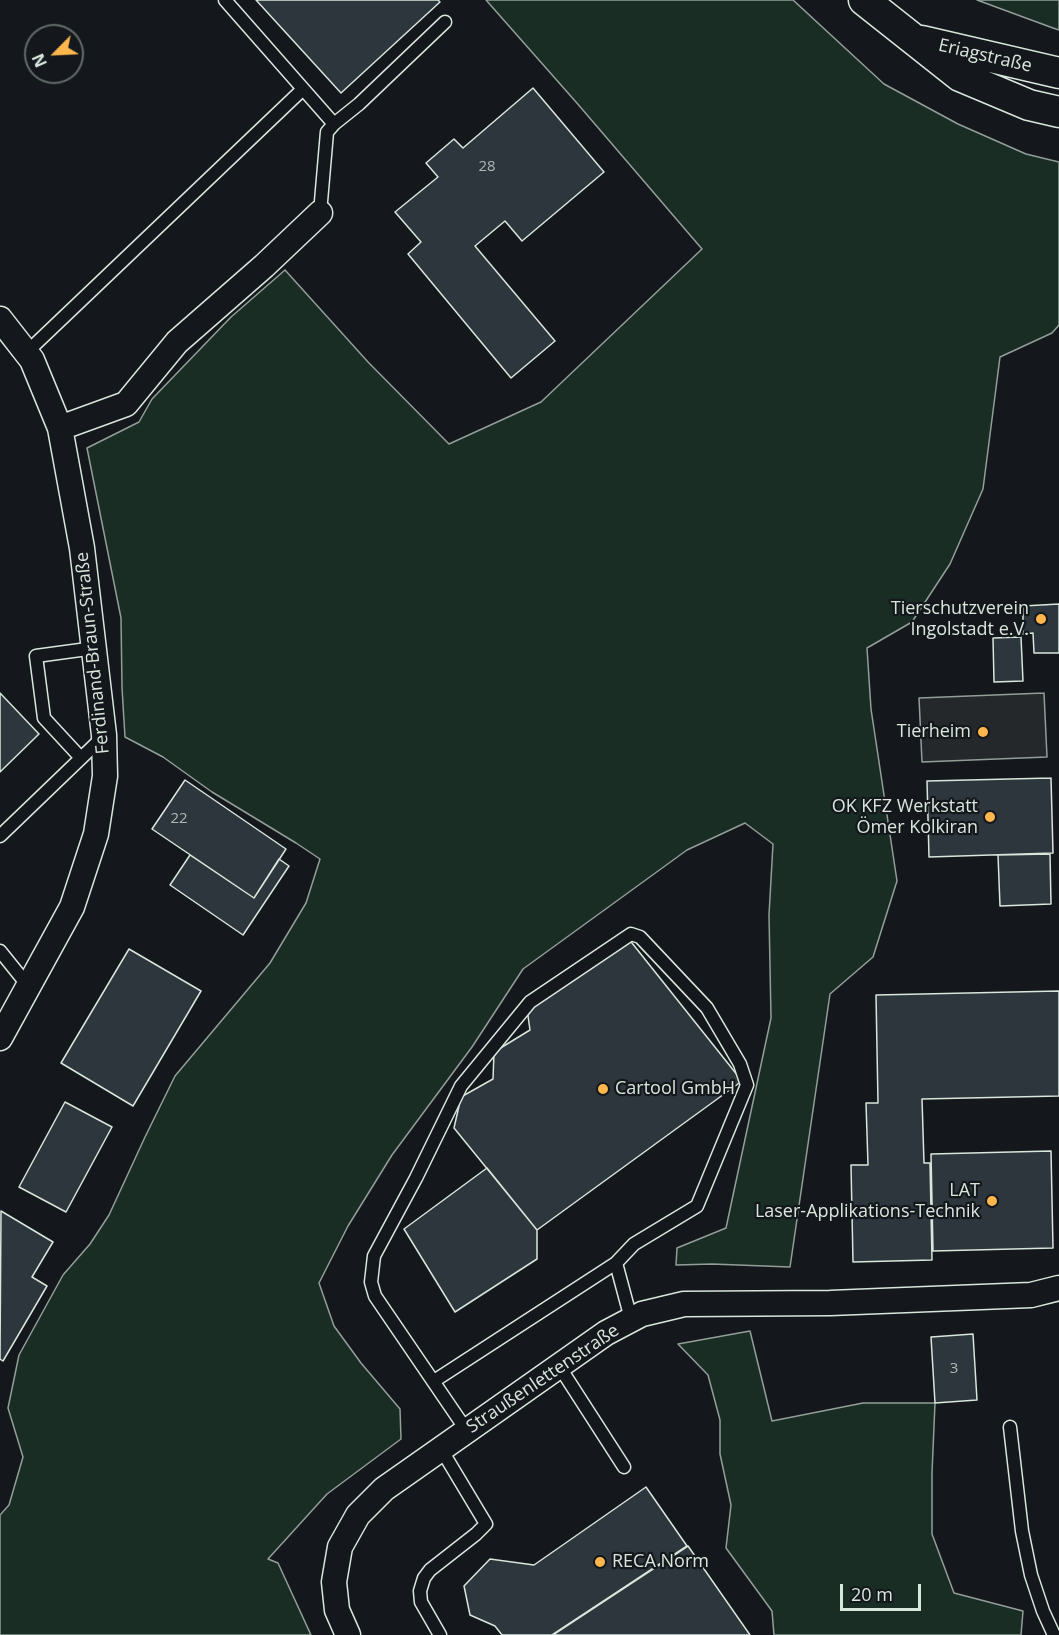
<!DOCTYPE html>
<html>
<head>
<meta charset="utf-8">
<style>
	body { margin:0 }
	#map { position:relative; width:1059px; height:1635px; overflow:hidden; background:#14181c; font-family:"Open Sans",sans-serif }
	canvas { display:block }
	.north { position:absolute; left:24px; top:24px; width:60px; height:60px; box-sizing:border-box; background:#14181c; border:2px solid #626a69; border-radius:50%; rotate:246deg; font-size:16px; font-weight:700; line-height:24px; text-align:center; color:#d8e6dc }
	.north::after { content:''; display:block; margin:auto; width:21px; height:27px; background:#ffb74d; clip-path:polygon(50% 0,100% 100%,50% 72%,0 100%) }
	.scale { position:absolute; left:840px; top:1584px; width:81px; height:27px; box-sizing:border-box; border:3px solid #d8e6dc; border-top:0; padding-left:8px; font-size:18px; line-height:21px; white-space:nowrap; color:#d8e6dc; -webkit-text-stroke:4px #14181c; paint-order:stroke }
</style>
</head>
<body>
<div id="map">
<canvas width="1059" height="1635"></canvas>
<div class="north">N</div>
<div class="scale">20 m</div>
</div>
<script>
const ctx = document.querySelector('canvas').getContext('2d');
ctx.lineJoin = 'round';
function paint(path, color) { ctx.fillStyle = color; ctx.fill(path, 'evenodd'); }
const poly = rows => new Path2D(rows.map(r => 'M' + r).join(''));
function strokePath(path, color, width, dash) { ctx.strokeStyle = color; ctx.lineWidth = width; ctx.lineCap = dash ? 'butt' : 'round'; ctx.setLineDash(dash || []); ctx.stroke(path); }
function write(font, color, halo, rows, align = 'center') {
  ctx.font = font + ' "Open Sans",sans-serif'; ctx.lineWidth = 4.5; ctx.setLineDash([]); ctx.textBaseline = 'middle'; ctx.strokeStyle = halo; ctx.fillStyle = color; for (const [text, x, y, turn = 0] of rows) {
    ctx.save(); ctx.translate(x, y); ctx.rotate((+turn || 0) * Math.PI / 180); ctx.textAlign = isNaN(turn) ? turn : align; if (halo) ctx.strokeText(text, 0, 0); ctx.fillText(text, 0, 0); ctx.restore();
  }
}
const green = poly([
	[486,0,793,0,884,84,958,124,1026,154,1059,162,1059,325,1052,333,1000,357,983,489,950,564,912,622,867,648,871,709,897,881,873,957,830,994,790,1267,712,1264,676,1265,677,1248,726,1228,771,1018,769,915,773,844,745,823,687,850,523,969,472,1047,392,1155,348,1226,319,1283,334,1326,361,1363,400,1409,401,1439,327,1494,268,1559,278,1563,311,1635,0,1635,0,1515,9,1505,23,1457,8,1408,19,1355,63,1275,90,1244,109,1215,145,1137,175,1076,270,963,306,903,320,859,296,843,212,792,163,757,125,737,122,688,121,618,87,448,139,422,152,399,231,317,285,270,368,362,449,444,541,402,702,249,576,102,486,0],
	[977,0,1059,0,1059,30,1053,28,977,0],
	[750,1331,772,1421,863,1403,935,1403,932,1473,932,1534,954,1593,1023,1611,1021,1635,774,1635,772,1611,726,1548,731,1505,720,1454,720,1420,708,1375,678,1344,750,1331]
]);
paint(green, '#1a2d24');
strokePath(green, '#939e99', 1.5);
const parking = poly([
	[1044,693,1047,757,922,762,919,698,1044,693]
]);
paint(parking, '#24282b');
strokePath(parking, '#939e99', 1.5);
const building = poly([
	[256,0,438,0,440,2,341,93,256,0],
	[533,88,604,172,522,241,505,221,475,246,555,341,511,378,408,254,421,242,395,212,438,177,426,163,454,139,463,148,533,88],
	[1059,604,1059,653,1034,653,1033,633,1023,634,1023,606,1059,604],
	[1021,637,1023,681,994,682,993,638,1021,637],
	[0,693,39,734,0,772,0,693],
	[1051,778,1053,853,929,857,927,781,1051,778],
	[185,780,286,849,254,898,152,829,185,780],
	[1050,854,1051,904,1000,906,998,855,1050,854],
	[190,855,254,898,279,859,289,866,243,935,170,885,190,855],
	[628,938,742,1081,537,1230,454,1128,461,1097,493,1079,494,1052,530,1030,527,1009,628,938],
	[129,949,201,991,133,1106,61,1063,129,949],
	[1059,991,1059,1096,922,1099,924,1163,930,1163,932,1260,853,1262,851,1165,868,1165,866,1103,878,1103,876,995,1059,991],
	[65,1102,112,1127,66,1212,19,1187,65,1102],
	[1051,1151,1053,1248,933,1251,931,1154,1051,1151],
	[487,1168,537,1230,537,1259,455,1312,404,1229,487,1168],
	[1,1211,53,1242,32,1277,47,1286,3,1361,0,1359,1,1211],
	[973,1334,977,1400,935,1403,931,1337,973,1334],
	[646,1487,687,1546,552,1635,502,1635,495,1626,470,1615,464,1586,490,1559,534,1565,646,1487],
	[688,1546,750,1635,553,1635,688,1546]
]);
paint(building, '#2c363c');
strokePath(building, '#d8e6dc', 1.5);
const service = poly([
	[225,0,334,124,327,132,320,213],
	[334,124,359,104,445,22],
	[27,352,303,89],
	[81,758,44,718,36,656,95,648],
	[0,836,103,737],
	[0,951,29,987],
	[559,1366,624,1467],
	[434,1381,616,1263],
	[1010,1427,1022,1531,1031,1575,1043,1611,1054,1635],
	[467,1431,375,1296,371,1282,374,1256,416,1178,461,1086,530,1002,631,934,640,937,707,1008,740,1064,747,1085,697,1206,634,1244,616,1263,631,1319],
	[440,1635,421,1602,420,1591,424,1578,430,1570,476,1534,486,1524,441,1449]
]);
const minor = poly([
	[0,319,32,360,60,428,82,548,104,735,105,776,96,834,72,907,0,1038],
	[60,428,126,404,177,342,264,266,320,213],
	[348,1635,337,1610,334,1582,340,1547,358,1515,384,1489,441,1449,606,1333,642,1314,684,1304,830,1303,1031,1295,1059,1288]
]);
const tertiary = poly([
	[864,0,960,76,1029,105,1059,112],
	[922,41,1059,73]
]);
strokePath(service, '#d8e6dc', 15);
strokePath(minor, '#d8e6dc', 27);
strokePath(tertiary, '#d8e6dc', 33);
strokePath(service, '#14181c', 12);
strokePath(minor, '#14181c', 24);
strokePath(tertiary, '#14181c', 30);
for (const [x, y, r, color] of [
	[1041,619,6,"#ffb74d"],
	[983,732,6,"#ffb74d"],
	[990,817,6,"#ffb74d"],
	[603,1089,6,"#ffb74d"],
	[992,1201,6,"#ffb74d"],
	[600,1562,6,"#ffb74d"]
]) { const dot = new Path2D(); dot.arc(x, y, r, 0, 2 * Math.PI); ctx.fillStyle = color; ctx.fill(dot); strokePath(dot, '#14181c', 2); }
write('15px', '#adbab4', null, [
	["28",487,167],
	["22",179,819],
	["3",954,1369]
]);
write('18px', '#d8e6dc', '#14181c', [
	["Eriagstraße",985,56,13],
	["Ferdinand-Braun-Straße",93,653,-96],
	["Straußenlettenstraße",543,1379,-34]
]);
write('18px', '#d8e6dc', '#14181c', [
	["Tierschutzverein",1029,609],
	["Ingolstadt e.V.",1029,630],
	["Tierheim",971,732],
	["OK KFZ Werkstatt",978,807],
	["Ömer Kolkiran",978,828],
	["Cartool GmbH",615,1089,"left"],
	["LAT",980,1191],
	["Laser-Applikations-Technik",980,1212],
	["RECA Norm",612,1562,"left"]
], 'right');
</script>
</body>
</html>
